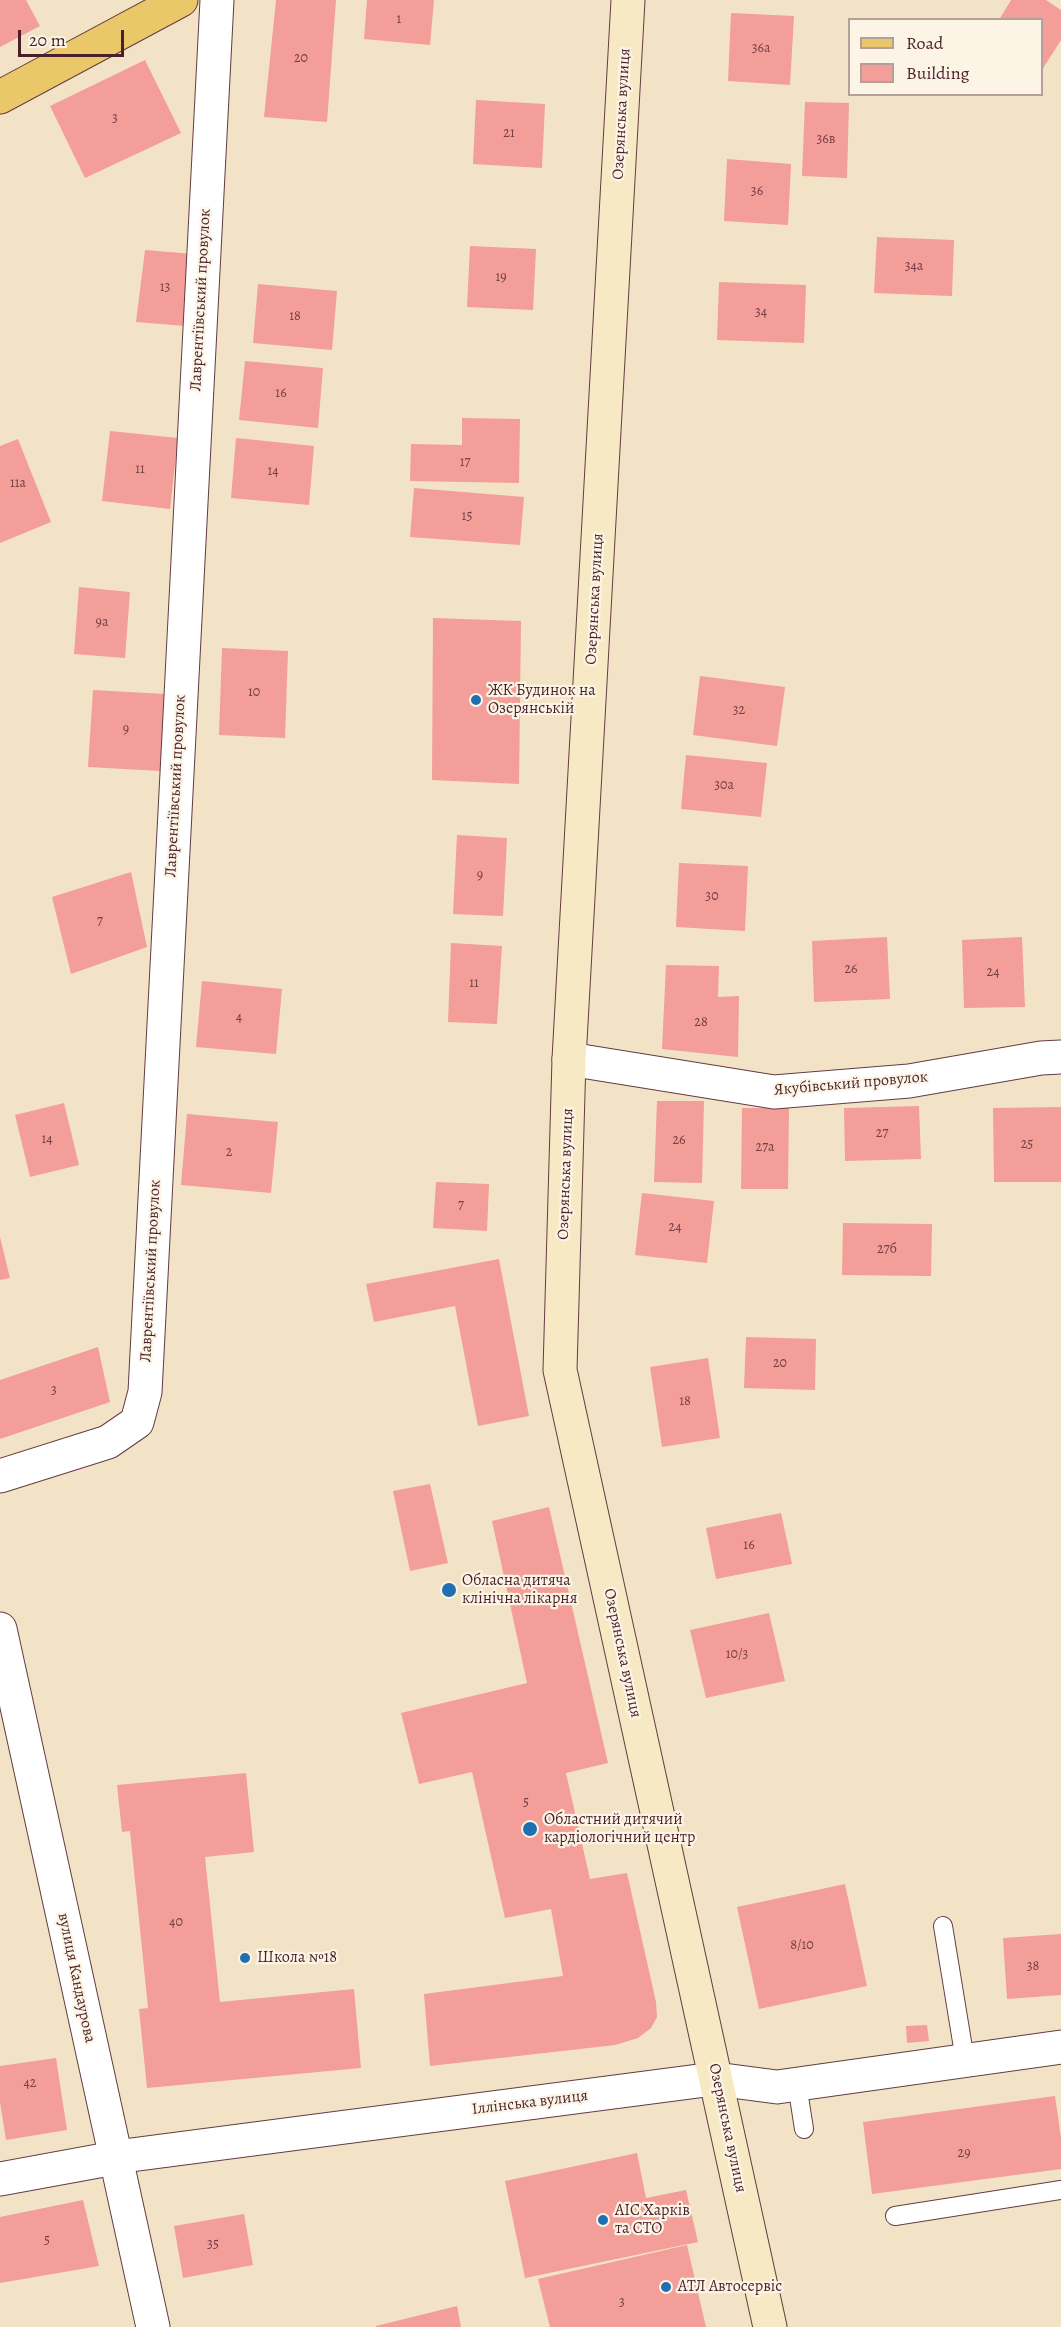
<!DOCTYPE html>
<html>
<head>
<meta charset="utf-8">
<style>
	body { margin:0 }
	#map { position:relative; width:1061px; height:2327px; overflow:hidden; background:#f3e3c6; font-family:Alegreya,serif }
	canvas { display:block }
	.legend { position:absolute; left:848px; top:18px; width:195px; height:78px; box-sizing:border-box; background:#fcf5e5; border:2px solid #b59f9b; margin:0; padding:8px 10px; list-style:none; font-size:18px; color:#4a1f2b }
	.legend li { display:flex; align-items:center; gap:12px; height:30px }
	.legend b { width:30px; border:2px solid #b59f9b }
	.scale { position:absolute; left:18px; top:30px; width:106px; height:27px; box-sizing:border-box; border:3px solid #4a1f2b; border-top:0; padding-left:8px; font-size:18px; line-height:21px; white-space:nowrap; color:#4a1f2b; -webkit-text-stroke:4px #fcf5e5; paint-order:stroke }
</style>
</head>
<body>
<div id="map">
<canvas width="1061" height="2327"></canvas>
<ul class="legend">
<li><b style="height:8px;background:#eac769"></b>Road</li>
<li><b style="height:16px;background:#f39e98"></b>Building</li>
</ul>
<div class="scale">20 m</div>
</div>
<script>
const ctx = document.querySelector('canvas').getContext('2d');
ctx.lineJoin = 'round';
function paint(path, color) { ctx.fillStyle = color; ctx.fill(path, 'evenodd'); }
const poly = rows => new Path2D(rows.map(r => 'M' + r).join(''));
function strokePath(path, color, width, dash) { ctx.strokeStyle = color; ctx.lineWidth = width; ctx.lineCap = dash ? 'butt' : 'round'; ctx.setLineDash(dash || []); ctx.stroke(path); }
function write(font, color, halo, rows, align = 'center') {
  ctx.font = font + ' Alegreya,serif'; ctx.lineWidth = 4.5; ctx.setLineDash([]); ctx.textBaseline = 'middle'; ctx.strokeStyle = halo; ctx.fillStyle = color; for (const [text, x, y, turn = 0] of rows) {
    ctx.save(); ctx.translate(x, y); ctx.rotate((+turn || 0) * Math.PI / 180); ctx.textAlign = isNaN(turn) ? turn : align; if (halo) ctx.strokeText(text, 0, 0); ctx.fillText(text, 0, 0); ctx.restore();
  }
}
paint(poly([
	[0,0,26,0,40,26,0,47],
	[276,0,336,0,327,122,264,117],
	[367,0,434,0,430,45,364,39],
	[1011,0,1046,0,1061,10,1061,40,1042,70,1042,20,999,20],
	[731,13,794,16,790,85,728,81],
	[145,60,181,133,85,178,50,106],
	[476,100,545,104,542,168,473,164],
	[805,102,849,103,847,178,802,176],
	[727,159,791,164,788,225,724,221],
	[877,237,954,240,952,296,874,293],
	[470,246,536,249,533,310,467,307],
	[145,250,194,254,186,326,136,322],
	[719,282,806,285,804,343,717,340],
	[258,284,337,291,332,350,253,343],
	[245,361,323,368,318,428,239,420],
	[462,418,520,419,519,483,410,481,411,444,462,445],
	[110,431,178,438,170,509,102,501],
	[236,438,314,446,309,505,231,498],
	[18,439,51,522,0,543,0,446],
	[414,488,524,497,520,545,410,537],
	[79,587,130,592,125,658,74,654],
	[433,618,521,621,519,784,432,780],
	[222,648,288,651,285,738,219,735],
	[700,676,785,687,777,746,693,735],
	[93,690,165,694,160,771,88,767],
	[686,755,767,763,761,817,681,809],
	[457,835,507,838,503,916,453,914],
	[679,863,748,866,745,931,676,927],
	[131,872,147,947,71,974,52,897],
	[887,937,890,999,814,1002,812,941],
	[1022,937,1025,1007,964,1008,962,940],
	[451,943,502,946,497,1024,448,1022],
	[666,965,719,966,718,997,739,996,738,1057,662,1049],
	[202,981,282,989,276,1054,196,1047],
	[657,1101,704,1101,702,1183,654,1182],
	[64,1103,79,1165,30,1177,15,1115],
	[919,1106,921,1159,845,1161,844,1108],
	[1061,1107,1061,1182,994,1182,993,1108],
	[742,1108,789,1108,788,1189,741,1189],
	[187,1114,278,1122,271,1193,181,1185],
	[436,1182,489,1184,487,1231,433,1228],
	[642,1193,714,1201,707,1263,635,1255],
	[843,1223,932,1224,931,1276,842,1275],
	[0,1237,10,1278,0,1280],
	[499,1259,529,1416,478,1426,455,1306,374,1322,366,1284],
	[746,1337,816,1339,815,1390,744,1388],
	[98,1347,110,1402,0,1439,0,1380],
	[708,1358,720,1438,662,1447,650,1367],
	[430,1484,448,1563,410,1571,393,1491],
	[549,1507,608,1763,566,1773,590,1879,627,1873,656,2002,657,2017,651,2028,638,2038,615,2045,430,2066,424,1994,563,1976,551,1909,505,1918,472,1772,419,1784,401,1713,527,1683,492,1521],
	[781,1513,792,1564,716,1579,706,1528],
	[769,1613,785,1681,706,1698,690,1630],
	[246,1773,254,1852,205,1857,220,2002,354,1989,361,2068,147,2088,139,2009,148,2008,130,1831,122,1832,117,1785],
	[845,1884,867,1986,759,2009,737,1907],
	[1061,1934,1061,1995,1007,1999,1003,1938],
	[927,2025,929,2041,907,2043,906,2026],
	[56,2058,67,2130,6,2140,0,2102,0,2066],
	[1055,2096,1061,2138,1061,2169,872,2194,863,2122],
	[637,2153,646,2198,686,2190,698,2242,525,2278,505,2181],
	[83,2200,99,2266,0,2283,0,2217],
	[244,2214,253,2265,183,2278,174,2226],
	[687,2245,706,2327,550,2327,538,2279],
	[457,2306,461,2327,376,2327,376,2326]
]), '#f39e98');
const service = poly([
	[943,1926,965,2060],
	[797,2084,804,2129],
	[895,2216,1061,2190]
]);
const minor = poly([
	[569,1059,774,1092,909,1081,1041,1058,1061,1057],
	[0,1476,108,1442,137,1422,145,1392,217,0],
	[0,2179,131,2155,706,2080,716,2079,777,2087,1061,2047]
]);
const tertiary = poly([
	[0,1629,153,2327]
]);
const secondary = poly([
	[628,0,569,1059,560,1370,770,2327]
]);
const primary = poly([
	[0,97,181,0]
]);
strokePath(service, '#633c42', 20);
strokePath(minor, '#633c42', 35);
strokePath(tertiary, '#633c42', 35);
strokePath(secondary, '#633c42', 35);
strokePath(primary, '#633c42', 35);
strokePath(service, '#fff', 18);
strokePath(minor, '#fff', 33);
strokePath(tertiary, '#fff', 33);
strokePath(secondary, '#f7e9c3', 33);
strokePath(primary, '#eac769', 33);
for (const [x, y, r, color] of [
	[476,700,6,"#1f6fb2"],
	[449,1590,8,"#1f6fb2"],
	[530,1829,8,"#1f6fb2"],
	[245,1958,6,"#1f6fb2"],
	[603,2220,6,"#1f6fb2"],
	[666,2287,6,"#1f6fb2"]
]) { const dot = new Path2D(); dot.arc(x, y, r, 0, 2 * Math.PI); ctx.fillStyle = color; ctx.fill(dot); strokePath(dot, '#fcf5e5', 2); }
write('14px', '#743f46', null, [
	["1",399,20],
	["36а",761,49],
	["20",301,59],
	["3",115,119],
	["21",509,134],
	["36в",826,140],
	["36",757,192],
	["34а",914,267],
	["19",501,278],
	["13",165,288],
	["34",761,313],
	["18",295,317],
	["16",281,394],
	["17",465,463],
	["11",140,470],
	["14",273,472],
	["11а",18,484],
	["15",467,517],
	["9а",102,623],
	["10",254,693],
	["32",739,711],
	["9",126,730],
	["30а",724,786],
	["9",480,876],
	["30",712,897],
	["7",100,922],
	["26",851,970],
	["24",993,973],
	["11",474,984],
	["4",239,1018],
	["28",701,1023],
	["27",882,1134],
	["14",47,1140],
	["26",679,1141],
	["25",1027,1145],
	["27а",765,1148],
	["2",229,1153],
	["7",461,1206],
	["24",675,1228],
	["27б",887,1250],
	["20",780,1364],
	["3",54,1391],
	["18",685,1402],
	["16",749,1546],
	["10/3",737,1655],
	["5",526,1803],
	["40",176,1923],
	["8/10",802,1946],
	["38",1033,1967],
	["42",30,2084],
	["29",964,2154],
	["5",47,2241],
	["35",213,2245],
	["3",622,2303]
]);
write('16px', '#4a1f2b', '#fcf5e5', [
	["Озерянська вулиця",622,114,-87],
	["Лаврентіївський провулок",201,300,-87],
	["Озерянська вулиця",595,599,-87],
	["Лаврентіївський провулок",176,786,-87],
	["Якубівський провулок",851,1084,-5],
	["Озерянська вулиця",566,1174,-88],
	["Лаврентіївський провулок",151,1271,-87],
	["Озерянська вулиця",622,1653,78],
	["вулиця Кандаурова",76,1978,78],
	["Іллінська вулиця",530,2103,-7],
	["Озерянська вулиця",727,2128,78]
]);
write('16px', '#4a1f2b', '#fcf5e5', [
	["ЖК Будинок на",488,691],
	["Озерянській",488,709],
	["Обласна дитяча",462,1581],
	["клінічна лікарня",462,1599],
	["Областний дитячий",544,1820],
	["кардіологічний центр",544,1838],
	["Школа №18",257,1958],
	["АІС Харків",615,2211],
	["та СТО",615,2229],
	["АТЛ Автосервіс",678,2287]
], 'left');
</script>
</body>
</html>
